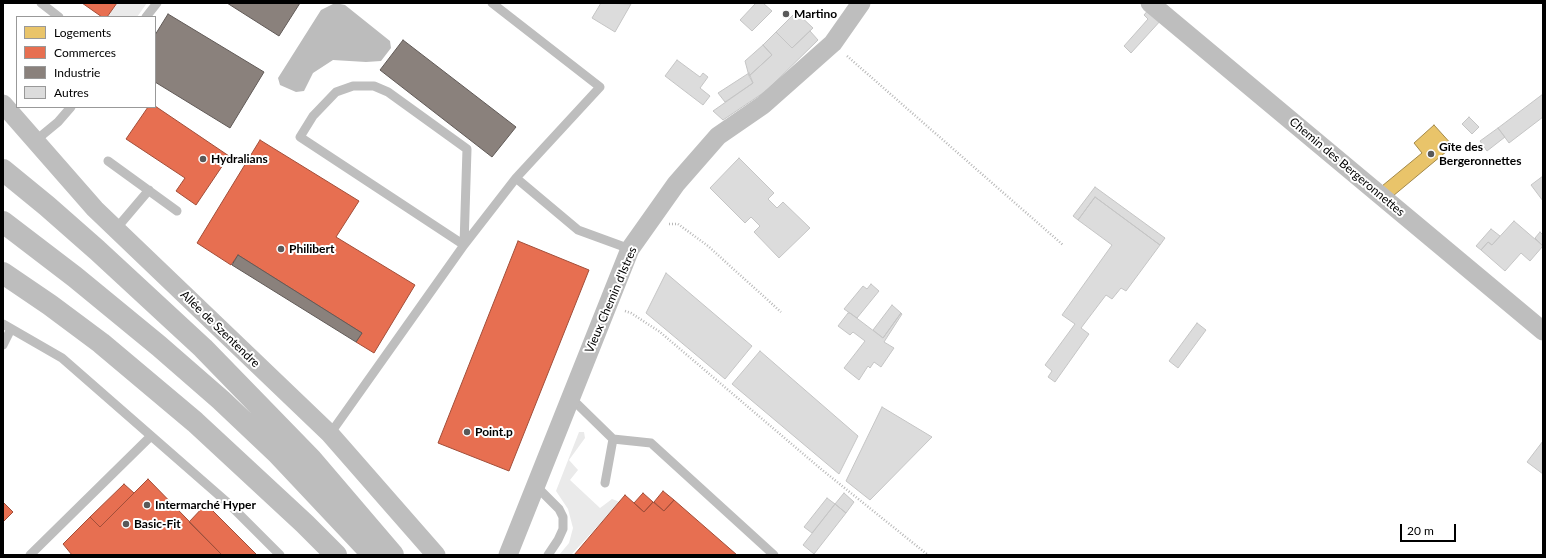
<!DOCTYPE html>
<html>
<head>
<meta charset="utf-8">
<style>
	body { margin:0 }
	#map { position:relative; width:1546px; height:558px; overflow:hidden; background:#fff; font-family:Lato,sans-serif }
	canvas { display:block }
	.frame { position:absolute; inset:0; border:4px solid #000; pointer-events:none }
	.legend { position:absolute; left:16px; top:16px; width:140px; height:92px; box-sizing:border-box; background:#fff; border:1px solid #999; margin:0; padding:5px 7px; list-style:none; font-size:12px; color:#000 }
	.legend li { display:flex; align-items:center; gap:8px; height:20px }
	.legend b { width:20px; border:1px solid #999 }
	.scale { position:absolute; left:1400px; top:524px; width:56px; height:18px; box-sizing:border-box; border:2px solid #000; border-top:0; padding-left:5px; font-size:12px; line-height:14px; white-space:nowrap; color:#000; -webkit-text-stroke:3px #fff; paint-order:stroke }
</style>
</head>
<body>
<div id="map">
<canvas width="1546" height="558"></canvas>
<div class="frame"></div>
<ul class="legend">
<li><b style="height:11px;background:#e9c46a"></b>Logements</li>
<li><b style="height:11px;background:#e76f51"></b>Commerces</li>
<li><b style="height:11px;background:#8a817c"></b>Industrie</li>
<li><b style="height:11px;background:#dcdcdc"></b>Autres</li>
</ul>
<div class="scale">20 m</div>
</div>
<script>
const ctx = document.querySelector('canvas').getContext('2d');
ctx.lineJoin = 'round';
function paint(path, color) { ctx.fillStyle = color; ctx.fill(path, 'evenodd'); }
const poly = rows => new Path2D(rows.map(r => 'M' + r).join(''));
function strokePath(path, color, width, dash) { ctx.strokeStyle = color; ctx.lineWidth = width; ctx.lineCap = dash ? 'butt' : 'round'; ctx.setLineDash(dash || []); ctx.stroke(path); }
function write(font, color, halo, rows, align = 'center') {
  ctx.font = font + ' Lato,sans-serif'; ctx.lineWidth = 4; ctx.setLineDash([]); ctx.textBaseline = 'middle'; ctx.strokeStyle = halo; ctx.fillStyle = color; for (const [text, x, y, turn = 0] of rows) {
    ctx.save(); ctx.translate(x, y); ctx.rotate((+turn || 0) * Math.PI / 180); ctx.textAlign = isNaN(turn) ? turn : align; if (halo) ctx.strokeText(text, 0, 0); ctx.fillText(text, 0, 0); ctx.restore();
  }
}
paint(poly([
	[118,3,147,3,137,17,107,17],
	[579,432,584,432,585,438,569,460,578,470,570,480,600,508,612,499,620,502,571,555,559,555,569,543,573,528,568,509,556,491]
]), '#eaeaea');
paint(poly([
	[335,3,345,5,390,41,391,48,381,61,366,62,333,60,313,73,304,91,296,92,280,85,278,78,321,10]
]), '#bcbcbc');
const homes = poly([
	[1434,125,1453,146,1393,196,1382,186,1422,153,1414,143,1434,125]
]);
paint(homes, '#e9c46a');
strokePath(homes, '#a3894a', 1);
const shops = poly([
	[82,3,117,3,107,17,102,17,82,3],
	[155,106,229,156,196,205,176,191,185,178,126,139,148,107,155,106],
	[260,140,359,201,336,237,415,285,374,353,356,342,362,333,238,255,231,265,197,243,260,140],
	[518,241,589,270,509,471,438,443,518,241],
	[148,479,222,555,72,555,63,544,90,517,100,527,148,479],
	[124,484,134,493,100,527,90,517,124,484],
	[663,491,674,500,664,511,654,502,663,491],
	[643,493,653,502,644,512,634,503,643,493],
	[625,495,644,512,653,502,664,511,674,500,737,555,574,555,625,495],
	[3,502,13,512,3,522,3,502],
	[206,504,257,555,222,555,189,522,206,504]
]);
paint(shops, '#e76f51');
strokePath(shops, '#a24e39', 1);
const industry = poly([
	[227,3,300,3,279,36,227,3],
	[168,14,264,72,230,128,155,82,155,35,168,14],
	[403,40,516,127,492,157,380,70,403,40],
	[238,255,362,333,356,342,232,265,238,255]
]);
paint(industry, '#8a817c');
strokePath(industry, '#615a57', 1);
const building = poly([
	[601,3,631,4,615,32,592,18,601,3],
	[756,3,763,3,772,11,752,31,740,20,756,3],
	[1150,8,1162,19,1131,53,1124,46,1148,19,1144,15,1150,8],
	[796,12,813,28,792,48,776,32,796,12],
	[810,31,818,40,766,91,723,120,713,111,753,83,749,76,772,55,763,45,776,32,792,48,810,31],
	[763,45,772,55,749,76,745,61,763,45],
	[677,60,700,77,703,73,708,77,700,88,710,96,703,105,665,76,677,60],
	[749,73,753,83,725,102,718,93,749,73],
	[1543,94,1543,117,1509,143,1498,128,1543,94],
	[1469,117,1479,127,1472,134,1462,124,1469,117],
	[1498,128,1505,137,1487,151,1480,141,1498,128],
	[739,158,774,193,768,199,777,208,783,202,810,228,779,258,754,232,760,226,751,217,745,223,710,188,739,158],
	[1543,176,1543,201,1531,185,1543,176],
	[1095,187,1165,238,1160,245,1095,197,1078,220,1073,216,1095,187],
	[1095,197,1160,245,1126,291,1121,288,1112,299,1106,295,1081,328,1089,334,1055,382,1048,377,1052,371,1045,365,1075,324,1062,315,1112,245,1078,220,1095,197],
	[1514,221,1543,246,1530,261,1521,253,1505,271,1481,250,1488,242,1492,245,1514,221],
	[1491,229,1500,236,1492,245,1488,242,1481,250,1476,246,1491,229],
	[1540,232,1543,235,1543,246,1535,238,1540,232],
	[666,273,752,346,725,379,646,313,666,273],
	[871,284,879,291,857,318,844,309,863,286,867,289,871,284],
	[892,305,901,313,883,338,873,330,892,305],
	[848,313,850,313,883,338,901,313,902,314,884,342,894,348,881,367,874,362,870,368,868,366,859,380,844,368,865,341,853,332,850,335,838,326,848,313],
	[1197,323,1206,330,1178,368,1169,361,1197,323],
	[760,351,858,436,839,474,732,384,760,351],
	[882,407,932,437,870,500,846,481,882,407],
	[1543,441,1543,474,1527,462,1543,441],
	[844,493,854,502,846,513,835,504,844,493],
	[827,498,835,504,812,533,804,527,827,498],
	[835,504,846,513,814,554,803,545,835,504]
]);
paint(building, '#dcdcdc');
strokePath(building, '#c5c5c5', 1);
strokePath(poly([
	[847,56,1063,245],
	[669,224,678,224,708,246,781,312],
	[625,311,631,313,660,332,821,469,928,555]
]), '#b8b8b8', 2.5, [1, 2]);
strokePath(poly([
	[41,3,59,17],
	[492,3,600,87,516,178],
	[146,17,157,3],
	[35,141,58,122,71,107],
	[108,161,177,211],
	[115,230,149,190],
	[3,324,62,358,229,504,280,555],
	[3,345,11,329],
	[571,398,613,439,605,483],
	[330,434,464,245,467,149,388,92,374,86,353,86,336,92,313,116,300,137,464,245,516,178,578,230,630,249],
	[613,439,651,443,774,555],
	[536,486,559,509,563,517,563,529,558,540,548,555],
	[30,555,151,436]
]), '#bebebe', 9);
strokePath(poly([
	[1150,3,1543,331],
	[3,104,95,209,330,434,436,555],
	[508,555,630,249,676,184,718,136,763,105,833,43,861,3]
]), '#bebebe', 19);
strokePath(poly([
	[3,170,47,206,97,250,203,348,311,459,393,555],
	[3,222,75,277,159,346,221,400,277,453,373,555],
	[3,273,50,305,101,343,195,422,305,524,336,555]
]), '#bdbdbd', 22);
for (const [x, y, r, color] of [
	[786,14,4,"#595959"],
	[1431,154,4,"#595959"],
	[203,159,4,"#595959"],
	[281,249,4,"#595959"],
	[467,432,4,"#595959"],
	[147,505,4,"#595959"],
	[126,524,4,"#595959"]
]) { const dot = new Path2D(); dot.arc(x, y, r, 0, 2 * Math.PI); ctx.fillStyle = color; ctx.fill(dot); strokePath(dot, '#fff', 1.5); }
write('bold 12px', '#000', '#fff', [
	["Martino",794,14],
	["Gîte des",1439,147],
	["Bergeronnettes",1439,161],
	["Hydralians",211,159],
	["Philibert",289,249],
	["Point.p",475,432],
	["Intermarché Hyper",155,505],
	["Basic-Fit",134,524]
], 'left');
write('12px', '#000', '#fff', [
	["Chemin des Bergeronnettes",1347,167,40],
	["Vieux Chemin d'Istres",611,300,-67],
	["Allée de Szentendre",220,329,44]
]);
</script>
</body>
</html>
